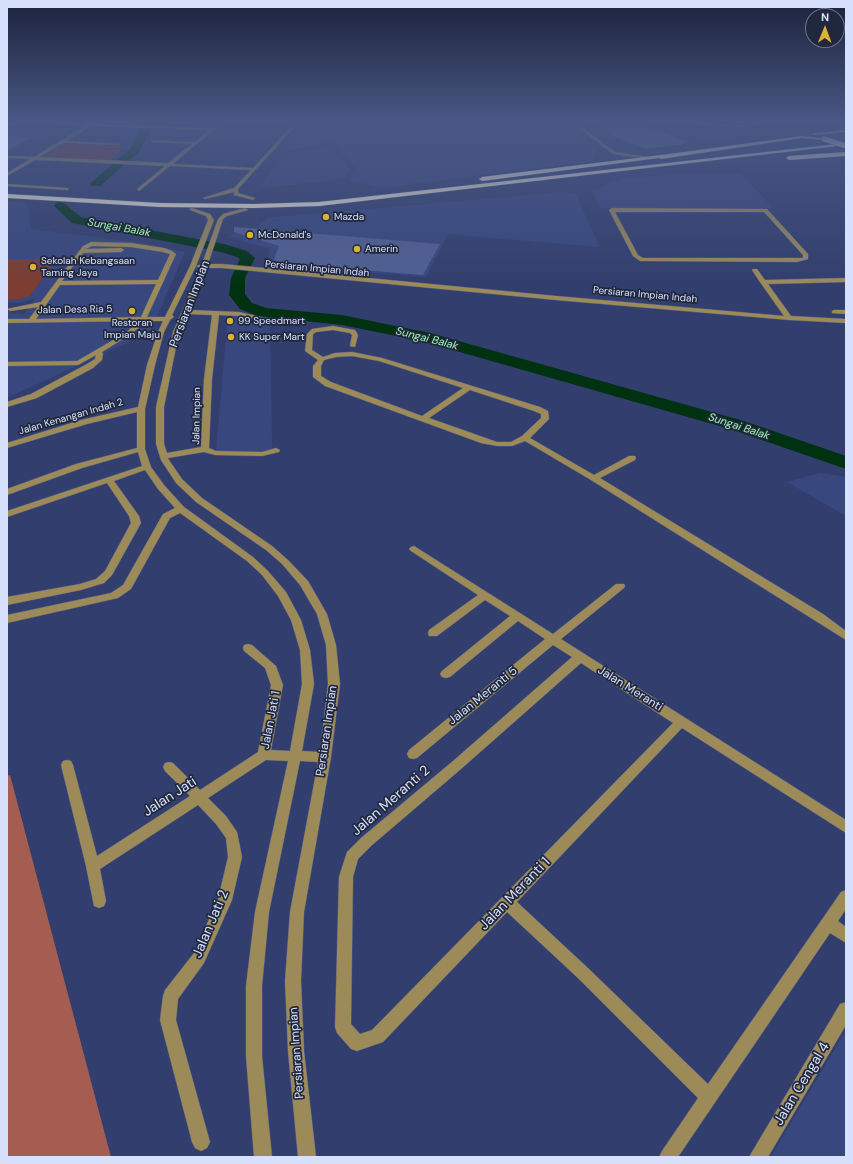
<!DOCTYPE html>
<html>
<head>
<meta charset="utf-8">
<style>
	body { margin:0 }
	#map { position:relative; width:853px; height:1164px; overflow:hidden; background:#323f6e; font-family:"DM Sans",sans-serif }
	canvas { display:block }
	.frame { position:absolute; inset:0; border:8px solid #d7e1fe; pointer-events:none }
	.north { position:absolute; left:805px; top:8px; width:40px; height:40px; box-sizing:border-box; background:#21283d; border:1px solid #6a728a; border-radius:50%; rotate:1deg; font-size:11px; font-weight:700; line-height:16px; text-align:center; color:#d7e1fe }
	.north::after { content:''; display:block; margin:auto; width:14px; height:18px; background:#dbb333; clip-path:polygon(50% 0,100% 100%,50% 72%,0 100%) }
</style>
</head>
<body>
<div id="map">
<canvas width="853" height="1164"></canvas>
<div class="frame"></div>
<div class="north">N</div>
</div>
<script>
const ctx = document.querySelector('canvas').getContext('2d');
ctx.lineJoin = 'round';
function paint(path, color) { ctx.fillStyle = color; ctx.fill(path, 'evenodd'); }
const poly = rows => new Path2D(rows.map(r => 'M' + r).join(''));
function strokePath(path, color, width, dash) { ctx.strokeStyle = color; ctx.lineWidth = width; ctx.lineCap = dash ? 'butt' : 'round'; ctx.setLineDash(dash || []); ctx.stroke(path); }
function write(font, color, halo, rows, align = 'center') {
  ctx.font = font + ' "DM Sans",sans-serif'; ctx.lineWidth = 3.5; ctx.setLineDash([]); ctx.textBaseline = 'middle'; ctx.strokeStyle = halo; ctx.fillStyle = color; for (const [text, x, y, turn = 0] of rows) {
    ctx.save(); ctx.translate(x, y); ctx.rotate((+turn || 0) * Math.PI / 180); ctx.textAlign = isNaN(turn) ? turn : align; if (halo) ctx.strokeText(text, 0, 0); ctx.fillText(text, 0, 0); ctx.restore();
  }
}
paint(poly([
	[305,121,563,121,598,150,592,161,383,188,349,180,357,169,333,142,280,152],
	[330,146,349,169,344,179,266,188,260,187,284,154],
	[703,173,741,174,773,208,600,208,592,191,606,184,626,178],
	[563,192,575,193,600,247,448,234,426,277,266,264,270,249,230,237,241,227,256,228,267,218],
	[7,201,27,203,31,229,143,243,185,252,150,332,7,398,7,312,24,314,36,298,19,303,7,302],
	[228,315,270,321,272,448,262,452,216,451],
	[820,473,846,477,846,516,787,482],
	[846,1030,846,1157,771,1157]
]), '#38477e');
paint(poly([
	[64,143,124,146,110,162,41,158],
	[7,259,56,259,30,296,15,300,7,299]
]), '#7d3d33');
paint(poly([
	[10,775,111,1157,7,1157,7,776]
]), '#a55d51');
paint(poly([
	[145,121,155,121,139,152,100,186,92,186,90,184,92,182,131,148,145,121],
	[60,202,64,203,81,217,224,244,247,251,255,258,245,278,245,294,252,303,266,308,342,315,430,333,744,421,846,456,846,469,730,429,421,341,342,325,257,316,240,309,229,295,231,278,240,259,237,257,221,252,72,223,54,206,56,203,60,202]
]), '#003212');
paint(poly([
	[616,125,652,128,690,143,646,149,610,135,606,126],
	[7,136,32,137,7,151],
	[234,227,440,244,423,275,278,263,274,259,279,246,234,232]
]), '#516093');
const minor = poly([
	[21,121,211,128,220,121,224,121,173,164,253,168,296,121,300,121,238,189,238,193,255,198,253,200,234,195,234,192,205,199,203,198,234,188,251,170,170,166,139,191,137,189,165,166,35,160,7,176,7,173,30,159,7,158,7,156,34,157,85,126,20,123,7,127,7,125,21,121],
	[91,126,209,130,195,142,151,140,152,142,192,144,168,163,39,157,63,143,118,145,120,144,67,141,91,126],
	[570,121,574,121,615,152,650,157,648,158,632,157,613,154,570,121],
	[616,121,742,125,782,121,742,127,616,121],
	[7,184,67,188,69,189,67,190,7,186,7,184],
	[192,208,210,214,214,220,196,266,172,315,174,317,170,320,164,332,155,365,145,409,145,449,151,467,164,485,184,507,253,557,268,571,286,592,301,620,310,650,314,684,302,751,320,752,328,684,326,645,317,614,300,585,282,564,266,550,196,502,176,483,161,460,156,444,156,407,173,332,201,268,196,266,202,264,218,219,223,214,245,208,248,210,227,216,223,219,208,264,222,264,556,296,784,316,760,282,752,270,753,269,757,269,765,280,846,278,846,282,768,284,791,316,846,319,846,323,789,320,556,300,222,268,207,268,189,310,239,312,274,320,271,322,239,316,219,315,212,379,209,448,216,451,262,452,276,448,280,450,279,452,262,456,215,455,204,452,168,458,169,460,182,479,202,498,272,546,288,560,308,581,327,614,336,645,340,684,331,757,304,912,301,981,304,1051,316,1157,298,1157,288,1051,285,981,290,912,318,762,300,761,269,912,262,986,262,1056,272,1157,254,1157,246,1056,246,986,255,912,288,761,266,760,208,798,226,816,237,832,242,857,232,900,204,963,178,999,176,1020,210,1142,207,1148,201,1151,195,1148,192,1142,160,1020,163,996,165,990,194,953,218,899,228,857,226,838,216,824,198,805,100,869,106,901,104,906,99,908,94,906,86,866,61,765,63,761,67,760,71,761,73,765,97,856,190,796,165,771,163,767,165,763,169,762,173,763,200,790,258,752,271,685,265,668,244,651,243,648,244,645,248,644,252,645,276,666,283,685,271,750,290,751,302,684,300,650,291,620,278,596,262,575,247,561,180,513,170,518,131,589,118,598,7,623,7,615,111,593,123,585,163,514,175,508,158,489,145,470,114,481,139,516,141,523,112,575,104,583,81,590,7,605,7,597,80,584,96,579,105,571,131,523,129,516,107,483,7,517,7,511,142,466,138,452,82,468,7,495,7,489,76,464,137,448,137,412,87,424,7,448,7,443,81,420,138,407,147,365,158,332,163,321,145,321,141,326,131,334,102,352,103,354,102,360,93,368,37,398,7,407,7,402,31,394,87,364,95,359,96,355,78,365,7,366,7,362,77,361,127,332,138,321,7,323,7,319,29,319,38,307,10,311,7,309,41,302,83,246,91,242,131,243,164,248,172,251,176,254,147,317,165,317,190,266,208,220,206,216,190,210,190,208,192,208],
	[92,246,131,247,163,252,170,254,158,280,62,281,83,253,121,252,124,250,121,248,86,249,92,246],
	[156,284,141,317,36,319,60,285,156,284],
	[187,314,212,315,204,379,201,447,167,453,164,444,164,407,179,332,187,314],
	[612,208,767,209,808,254,808,259,797,262,640,261,633,256,609,210,612,208],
	[615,212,764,212,803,255,803,258,643,258,638,255,615,212],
	[834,310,846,310,846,314,832,313,832,311,834,310],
	[333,326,355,330,358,335,355,347,350,346,352,335,350,333,333,330,316,332,313,334,312,350,323,357,335,353,352,352,382,358,540,407,548,411,549,419,530,438,594,475,629,456,635,456,636,458,635,460,600,478,823,614,846,631,846,640,591,480,525,441,512,446,497,446,481,443,325,386,313,377,313,366,318,360,305,351,307,334,312,329,333,326],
	[352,356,379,361,463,388,422,416,331,382,321,376,321,366,324,360,336,357,352,356],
	[470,390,534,411,541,414,541,418,522,436,511,442,497,442,429,418,470,390],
	[414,546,553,634,616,584,624,584,625,586,624,588,561,639,846,820,846,833,682,728,517,902,589,969,708,1084,841,892,846,890,846,909,838,921,846,927,846,943,830,933,678,1157,659,1157,662,1151,698,1098,579,979,507,912,383,1042,357,1051,351,1049,337,1033,335,1027,339,877,347,852,361,838,453,761,572,657,553,645,417,758,413,759,409,758,407,754,409,750,545,639,518,621,450,677,446,678,442,677,440,674,442,671,510,616,485,600,437,636,429,636,428,633,429,630,478,595,411,551,409,549,411,547,414,546],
	[581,663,673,723,372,1030,360,1034,351,1024,353,877,358,859,371,846,461,769,581,663],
	[846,1002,846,1025,768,1157,749,1157,840,1004,846,1002]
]);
const highway = poly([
	[846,130,846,132,814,135,812,134,846,130],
	[802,136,826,139,824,140,802,138,661,159,659,158,482,181,479,179,482,177,669,154,802,136],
	[846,143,846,145,319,206,254,208,160,207,7,198,7,194,160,203,254,204,319,202,846,143],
	[846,152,846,156,789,160,786,158,789,156,846,152]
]);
strokePath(minor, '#505c88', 1);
strokePath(highway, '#505c88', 1);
paint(minor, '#9c8a59');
paint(highway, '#f8f0d9');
const highwayBridge = poly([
	[824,139,846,146]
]);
strokePath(highwayBridge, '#505c88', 5.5, []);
strokePath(highwayBridge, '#f8f0d9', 5);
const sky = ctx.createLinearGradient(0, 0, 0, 284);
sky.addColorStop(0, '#1c233c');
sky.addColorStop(0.43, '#495884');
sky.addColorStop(1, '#49588400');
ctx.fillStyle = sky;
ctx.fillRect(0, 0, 853, 284);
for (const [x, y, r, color] of [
	[326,217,4,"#dbb333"],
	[250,235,4,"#dbb333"],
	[357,249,4,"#dbb333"],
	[33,267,4,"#dbb333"],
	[132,311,4,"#dbb333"],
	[230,321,4,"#dbb333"],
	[231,337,4,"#dbb333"]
]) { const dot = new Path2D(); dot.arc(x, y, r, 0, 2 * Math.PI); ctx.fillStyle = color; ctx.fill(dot); strokePath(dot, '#21283d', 1.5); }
write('10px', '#d7e1fe', '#21283d', [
	["Mazda",334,217],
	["McDonald's",258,235],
	["Amerin",365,249],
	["Sekolah Kebangsaan",41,261],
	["Taming Jaya",41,273],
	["99 Speedmart",238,321],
	["Restoran",132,323,"center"],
	["Impian Maju",132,335,"center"],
	["KK Super Mart",239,337]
], 'left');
write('10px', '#d7e1fe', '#21283d', [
	["Persiaran Impian Indah",317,269,5],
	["Persiaran Impian Indah",645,295,5],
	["Jalan Desa Ria 5",75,310,-1],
	["Jalan Impian",197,416,-89],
	["Jalan Kenangan Indah 2",71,417,-16]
]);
write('italic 11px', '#9ef6b2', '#21283d', [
	["Sungai Balak",119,228,10],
	["Sungai Balak",427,339,14],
	["Sungai Balak",739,427,18]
]);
write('12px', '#d7e1fe', '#21283d', [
	["Persiaran Impian",190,304,-69],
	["Jalan Meranti",630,689,32],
	["Jalan Meranti 5",483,696,-39],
	["Jalan Jati 1",271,720,-79],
	["Persiaran Impian",327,731,-82],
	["Persiaran Impian",297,1053,-94]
]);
write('14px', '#d7e1fe', '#21283d', [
	["Jalan Jati",170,797,-33],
	["Jalan Meranti 2",391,801,-41],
	["Jalan Meranti 1",515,894,-46],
	["Jalan Jati 2",211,924,-67],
	["Jalan Cengal 4",802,1084,-59]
]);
</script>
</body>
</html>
